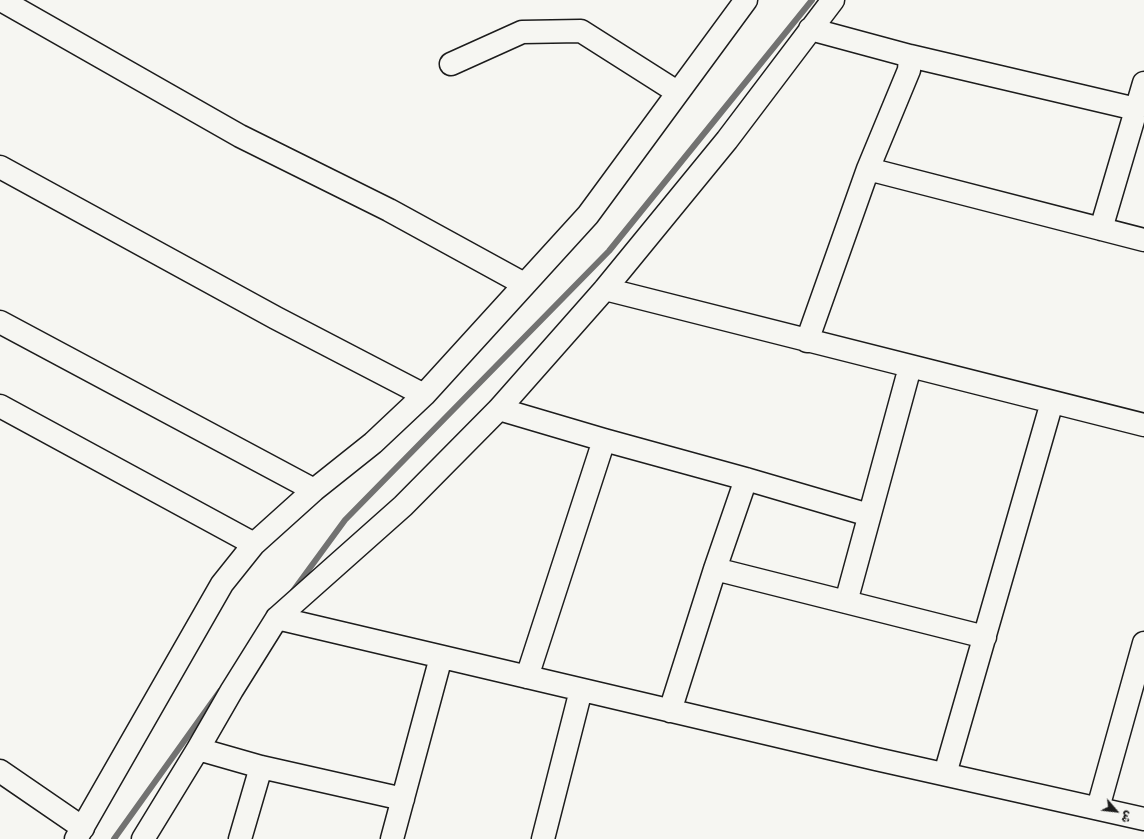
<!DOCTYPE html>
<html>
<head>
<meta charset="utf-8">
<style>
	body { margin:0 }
	#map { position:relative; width:1144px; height:839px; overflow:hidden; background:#f6f6f2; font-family:Kalam,"Playpen Sans Arabic",sans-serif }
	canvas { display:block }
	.north { position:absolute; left:1096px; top:791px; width:40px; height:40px; -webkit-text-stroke:3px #f6f6f2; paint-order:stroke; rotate:118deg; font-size:11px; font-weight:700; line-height:16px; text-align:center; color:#1c1c1c }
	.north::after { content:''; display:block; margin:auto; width:14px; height:18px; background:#1c1c1c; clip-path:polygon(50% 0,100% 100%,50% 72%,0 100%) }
</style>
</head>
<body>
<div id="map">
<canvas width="1144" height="839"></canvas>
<div class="north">ش</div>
</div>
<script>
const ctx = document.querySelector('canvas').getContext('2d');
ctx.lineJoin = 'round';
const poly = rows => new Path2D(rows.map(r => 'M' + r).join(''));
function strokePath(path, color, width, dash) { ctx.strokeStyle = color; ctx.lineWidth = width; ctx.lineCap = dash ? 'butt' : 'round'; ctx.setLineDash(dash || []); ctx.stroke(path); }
strokePath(poly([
	[293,591,345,520,609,251,812,0],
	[114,839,220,691]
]), '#727271', 6);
const minor = poly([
	[1,0,240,136,389,210,524,284],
	[910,56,1136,109],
	[451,64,522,32,581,31,677,92],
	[0,167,276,318,424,395],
	[868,169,1144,240],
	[1101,229,1144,83],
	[605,289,1144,425],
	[0,322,314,490],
	[807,341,868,169,909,70,910,56,810,29],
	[0,406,254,544],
	[499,409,604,440,746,479,869,515],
	[715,569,985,637],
	[846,602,910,367],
	[277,618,876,759,1144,819],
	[527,677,604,440],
	[670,711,715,569,746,479],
	[198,749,261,767,403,799],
	[0,771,83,828],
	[945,774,1052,402],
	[1098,808,1144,643],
	[76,839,222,584,254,544,314,490,373,443,424,395,588,215,746,0],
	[143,839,198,749,232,690,277,618,403,506,499,409,605,289,727,140,833,0],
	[240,839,261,767],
	[392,839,441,657],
	[543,839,581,690]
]);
strokePath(minor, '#1c1c1c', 25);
strokePath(minor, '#f6f6f2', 22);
</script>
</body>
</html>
